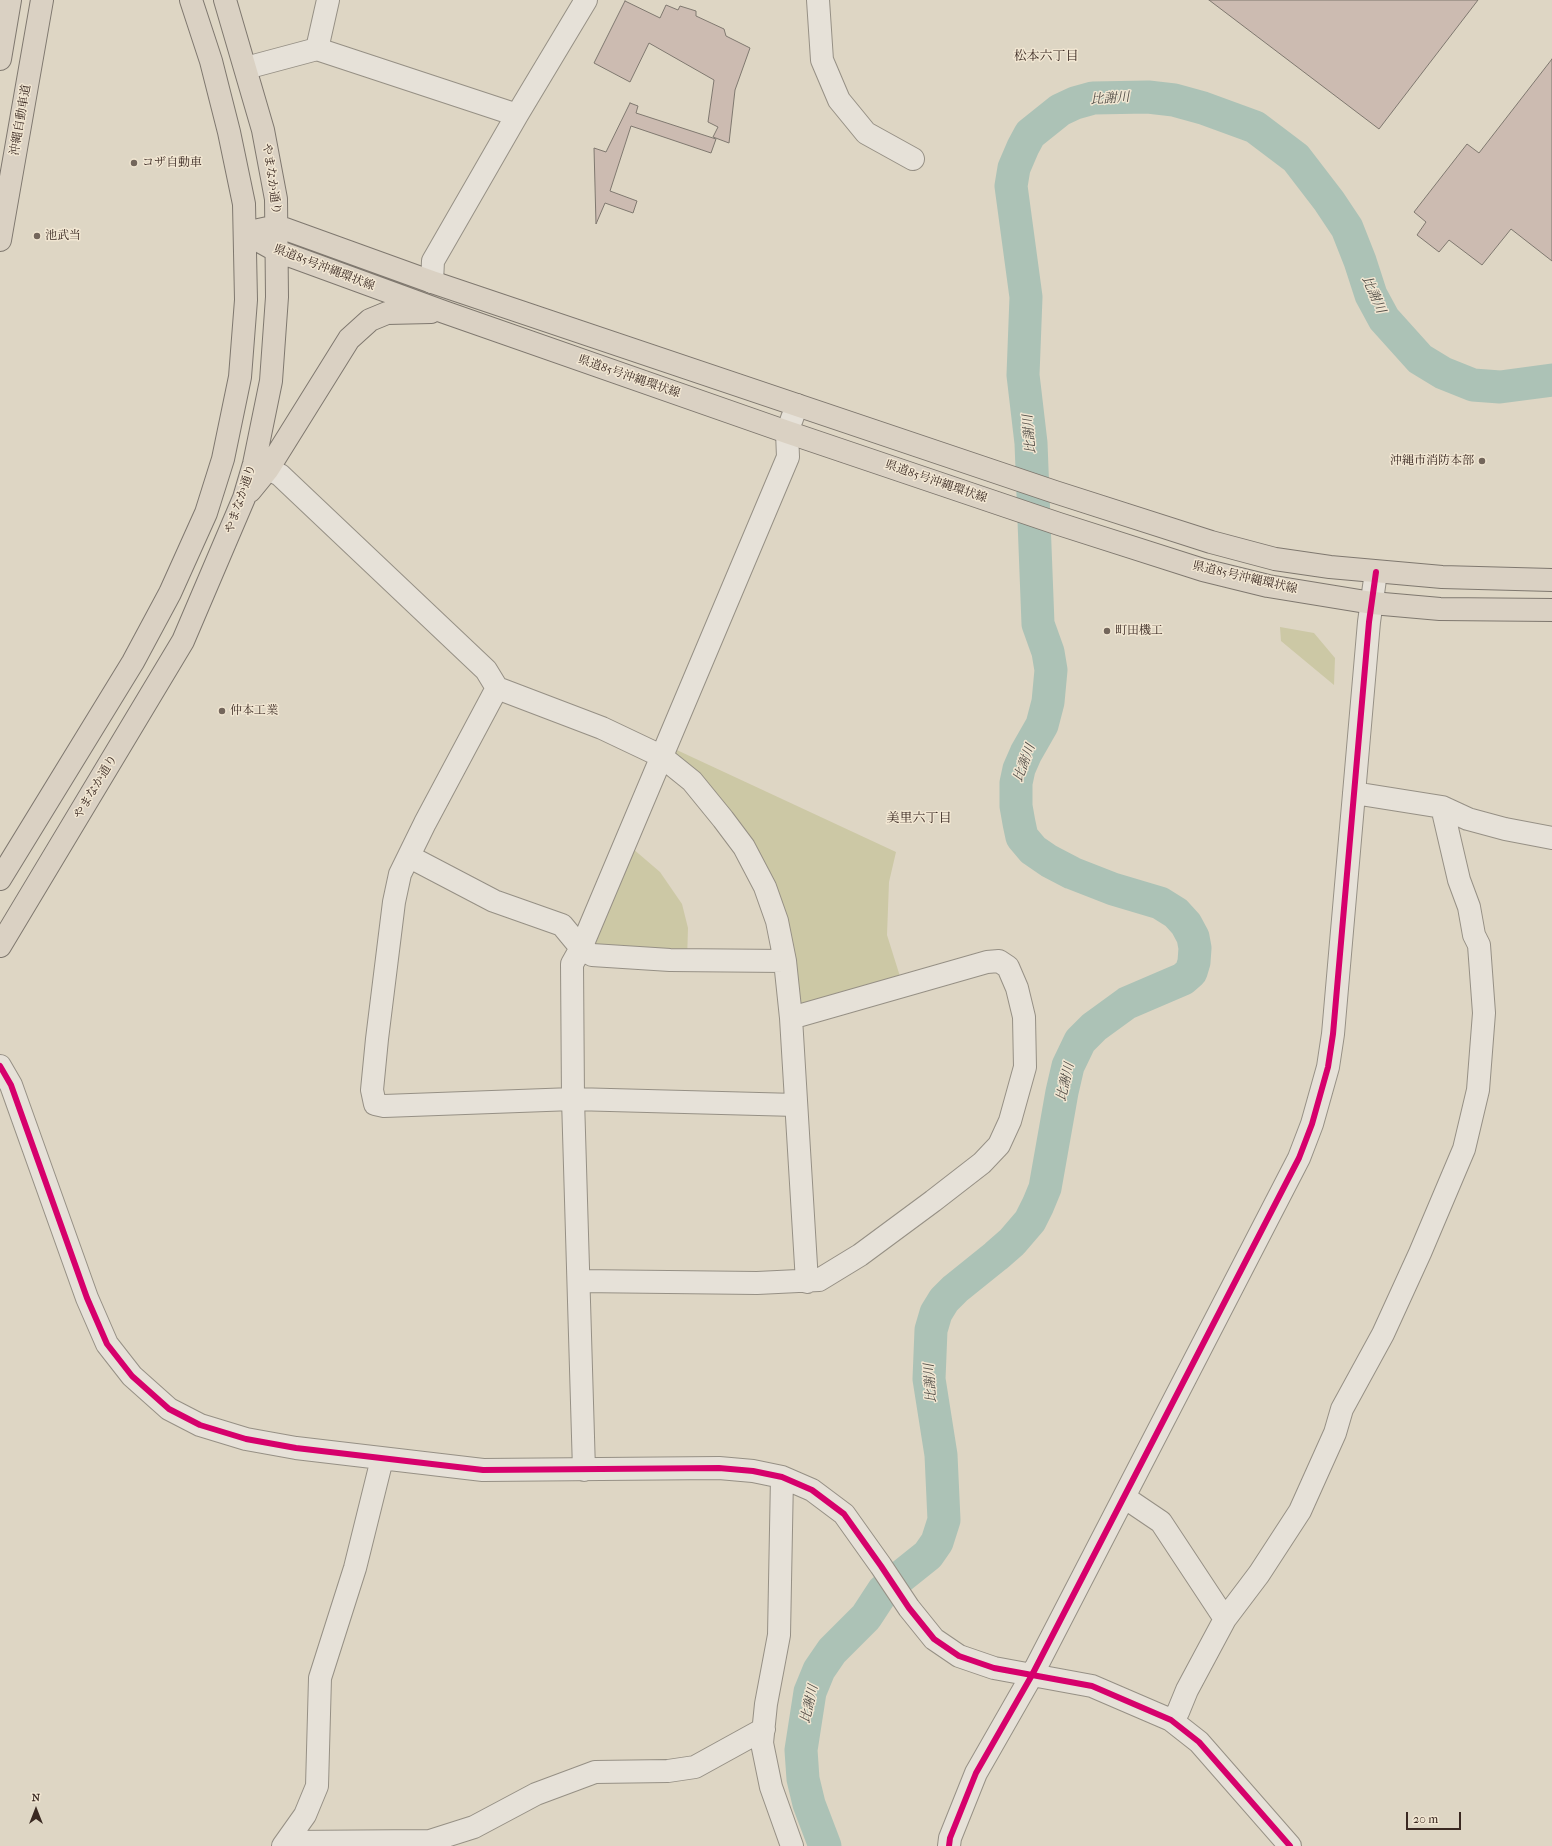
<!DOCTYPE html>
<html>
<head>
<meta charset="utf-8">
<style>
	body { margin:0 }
	#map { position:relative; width:1552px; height:1846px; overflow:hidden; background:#ded6c4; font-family:"IM FELL French Canon",serif }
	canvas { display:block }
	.north { position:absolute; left:16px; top:1790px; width:40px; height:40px; -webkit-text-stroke:3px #f1e6d2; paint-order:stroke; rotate:0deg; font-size:11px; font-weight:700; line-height:16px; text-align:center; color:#3a2922 }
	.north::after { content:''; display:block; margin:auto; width:14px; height:18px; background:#3a2922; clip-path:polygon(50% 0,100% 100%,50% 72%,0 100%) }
	.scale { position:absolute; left:1406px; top:1812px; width:55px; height:18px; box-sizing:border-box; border:2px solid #3a2922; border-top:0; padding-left:5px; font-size:12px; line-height:14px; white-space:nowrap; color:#3a2922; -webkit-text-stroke:3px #f1e6d2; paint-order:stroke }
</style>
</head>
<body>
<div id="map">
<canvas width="1552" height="1846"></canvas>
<div class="north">N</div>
<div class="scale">20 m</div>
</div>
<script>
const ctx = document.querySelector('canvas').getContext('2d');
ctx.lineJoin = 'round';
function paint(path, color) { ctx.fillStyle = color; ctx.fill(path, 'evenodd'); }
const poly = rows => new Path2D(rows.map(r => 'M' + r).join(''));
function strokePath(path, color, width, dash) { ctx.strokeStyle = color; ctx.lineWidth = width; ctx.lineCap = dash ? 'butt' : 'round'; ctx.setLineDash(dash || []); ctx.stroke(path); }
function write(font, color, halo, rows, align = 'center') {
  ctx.font = font + ' "IM FELL French Canon","Noto Serif JP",serif'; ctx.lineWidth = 3; ctx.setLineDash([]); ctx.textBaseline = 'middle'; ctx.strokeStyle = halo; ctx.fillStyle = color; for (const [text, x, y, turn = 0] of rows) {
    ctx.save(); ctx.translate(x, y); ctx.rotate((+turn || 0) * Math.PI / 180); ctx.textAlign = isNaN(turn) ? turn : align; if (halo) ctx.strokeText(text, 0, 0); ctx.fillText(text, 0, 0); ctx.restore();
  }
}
paint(poly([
	[1280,627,1314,633,1335,658,1334,685,1281,641],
	[666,745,896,852,889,882,887,935,903,986,791,1018,765,887],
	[625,842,660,872,682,904,688,928,687,960,581,948]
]), '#ccc8a5');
strokePath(poly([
	[825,1846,809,1804,803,1779,801,1750,810,1692,819,1670,832,1651,866,1617,883,1591,928,1555,937,1542,944,1520,941,1455,929,1379,931,1330,936,1313,944,1300,955,1289,996,1256,1012,1242,1030,1221,1038,1205,1045,1188,1062,1092,1068,1066,1080,1041,1094,1027,1127,1003,1183,979,1191,972,1194,962,1195,948,1193,937,1186,924,1176,913,1160,903,1113,889,1072,873,1049,861,1033,850,1022,837,1019,823,1016,806,1016,783,1019,769,1026,753,1042,725,1048,702,1051,670,1048,652,1038,624,1031,443,1023,375,1026,297,1011,186,1014,168,1023,147,1030,134,1060,110,1075,103,1093,98,1148,97,1174,100,1203,108,1255,127,1296,158,1329,201,1347,228,1360,261,1371,295,1384,319,1420,359,1443,373,1473,385,1500,387,1552,380]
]), '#acc2b6', 33);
const building = poly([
	[1209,0,1478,0,1379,129,1209,0],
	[625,1,660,18,666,5,678,10,680,6,696,11,696,16,724,29,726,36,750,48,735,90,729,143,713,137,718,127,708,122,714,80,649,43,630,82,594,63,625,1],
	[1552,59,1552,261,1511,229,1482,265,1449,240,1439,252,1417,235,1426,222,1414,212,1467,144,1479,153,1552,59],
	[630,103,638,106,636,113,716,139,711,153,631,126,610,191,637,201,633,213,605,203,596,224,594,148,606,152,630,103]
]);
paint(building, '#ccbbb1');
strokePath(building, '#7f786f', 1);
const minor = poly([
	[818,0,822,60,839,100,866,133,913,159],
	[317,49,328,0],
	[246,68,317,49,517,115],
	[432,282,433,261,517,115,586,0],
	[268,469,280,475,486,670,497,688,602,728,661,756,692,781,723,819,744,847,765,887,777,921,785,961,791,1018,807,1282],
	[497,688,425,823,400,874,394,902,377,1039,372,1090,375,1104,384,1106,573,1099,796,1105],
	[1354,793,1442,807,1468,819,1505,829,1552,838],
	[410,857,494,901,562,925,581,948,592,955,670,960,785,961],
	[0,1066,11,1085,87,1298,107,1344,132,1376,169,1409,200,1425,246,1439,296,1448,483,1470,719,1468,753,1471,782,1477,812,1490,844,1514,881,1566,909,1608,934,1639,959,1656,994,1668,1092,1686,1171,1720,1199,1742,1290,1846],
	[579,1281,757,1283,819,1280,860,1255,933,1201,982,1163,999,1145,1010,1121,1025,1067,1024,1017,1017,988,1008,967,999,961,987,962,791,1018],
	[584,1470,573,1099,572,964,581,948,788,457,787,432,797,405],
	[782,1477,779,1635,766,1704,762,1743,771,1787,792,1846],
	[1124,1497,1161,1522,1225,1619],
	[1171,1720,1178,1712,1187,1690,1225,1619,1259,1574,1300,1511,1335,1433,1342,1409,1383,1334,1420,1253,1464,1149,1478,1090,1484,1013,1479,945,1474,935,1469,907,1459,880,1442,807],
	[286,1842,430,1841,474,1827,536,1794,595,1772,668,1771,695,1767,764,1729],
	[283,1846,305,1815,317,1786,320,1678,355,1568,382,1459],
	[949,1846,950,1838,976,1773,1032,1675,1299,1158,1312,1124,1328,1067,1333,1034,1369,622,1376,572]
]);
const major = poly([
	[245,233,277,251,444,312,787,432,1059,524,1203,570,1268,586,1372,603,1440,609,1552,610],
	[245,233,277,226,432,282,1055,492,1211,542,1275,559,1330,567,1442,577,1552,580],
	[250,491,268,469,349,339,370,320,387,313,431,312],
	[0,879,133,662,170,593,206,513,223,459,240,377,246,300,244,204,229,132,211,61,191,0],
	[0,946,183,641,244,498,254,464,271,381,277,297,276,199,263,130,225,0]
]);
const highway = poly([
	[0,59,10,0],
	[0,240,42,0]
]);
strokePath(minor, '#969085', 24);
strokePath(major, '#7f786f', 24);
strokePath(highway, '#7f786f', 24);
strokePath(minor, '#e6e1d8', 22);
strokePath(major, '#dad1c3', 22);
strokePath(highway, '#dad1c3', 22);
strokePath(poly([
	[0,1066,11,1085,87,1298,107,1344,132,1376,169,1409,200,1425,246,1439,296,1448,483,1470,719,1468,753,1471,782,1477,812,1490,844,1514,881,1566,909,1608,934,1639,959,1656,994,1668,1092,1686,1171,1720,1199,1742,1290,1846],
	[949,1846,950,1838,976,1773,1032,1675,1299,1158,1312,1124,1328,1067,1333,1034,1369,622,1376,572]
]), '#d6006c', 6);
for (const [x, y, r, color] of [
	[134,163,4,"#73665b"],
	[37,236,4,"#73665b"],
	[1482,461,4,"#73665b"],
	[1107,631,4,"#73665b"],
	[222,711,4,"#73665b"]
]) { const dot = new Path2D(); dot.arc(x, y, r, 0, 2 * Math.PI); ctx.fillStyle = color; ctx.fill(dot); strokePath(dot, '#f1e6d2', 1.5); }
write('12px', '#3a2922', '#f1e6d2', [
	["沖縄自動車道",21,120,-80],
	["やまなか通り",271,179,82],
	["県道85号沖縄環状線",324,268,21],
	["県道85号沖縄環状線",629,377,19],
	["県道85号沖縄環状線",936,482,19],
	["やまなか通り",241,499,-71],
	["県道85号沖縄環状線",1245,578,13],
	["やまなか通り",96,787,-59]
]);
write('12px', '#3a2922', '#f1e6d2', [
	["コザ自動車",142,163],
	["池武当",45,236],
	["沖縄市消防本部",1474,461,"right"],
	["町田機工",1115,631],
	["仲本工業",230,711]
], 'left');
write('13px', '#3a2922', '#f1e6d2', [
	["松本六丁目",1046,57],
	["美里六丁目",919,819]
]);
write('italic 13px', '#514d46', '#f1e6d2', [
	["比謝川",1110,99,-4],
	["比謝川",1373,295,66],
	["比謝川",1030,434,-95],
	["比謝川",1025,763,-70],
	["比謝川",1066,1082,-77],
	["比謝川",931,1383,-94],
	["比謝川",810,1704,-77]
]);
</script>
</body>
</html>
